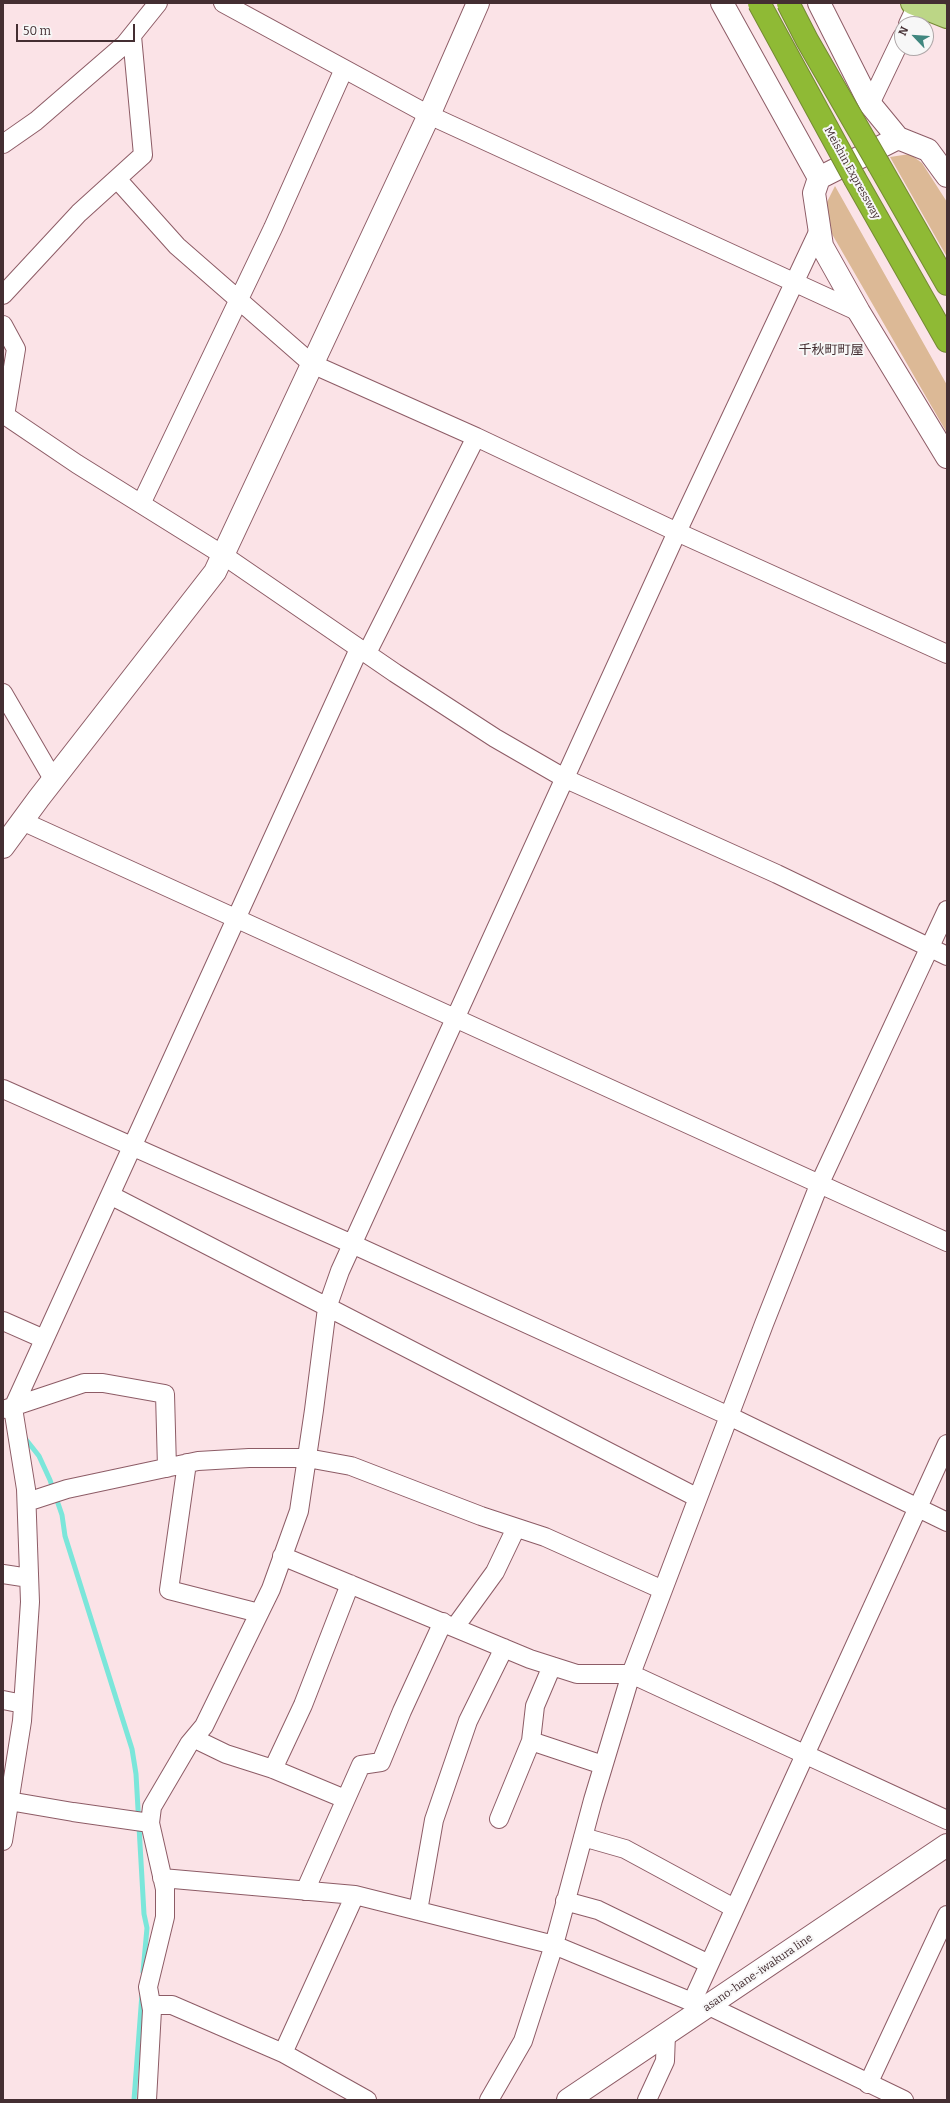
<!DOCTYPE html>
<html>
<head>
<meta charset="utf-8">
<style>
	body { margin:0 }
	#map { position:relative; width:950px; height:2103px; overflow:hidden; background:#fbe3e7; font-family:Bitter,serif }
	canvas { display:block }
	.frame { position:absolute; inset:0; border:4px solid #442e32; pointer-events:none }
	.north { position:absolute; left:894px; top:16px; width:40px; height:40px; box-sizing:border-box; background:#f7f7f7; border:1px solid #afa7a8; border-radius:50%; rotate:295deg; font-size:11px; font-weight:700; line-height:16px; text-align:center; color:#442e32 }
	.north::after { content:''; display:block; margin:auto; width:14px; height:18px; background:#40877f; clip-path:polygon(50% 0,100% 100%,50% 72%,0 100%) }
	.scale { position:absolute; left:16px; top:24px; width:119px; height:18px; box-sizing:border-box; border:2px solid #442e32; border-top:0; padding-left:5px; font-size:12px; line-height:14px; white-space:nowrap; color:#442e32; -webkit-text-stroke:3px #f7f7f7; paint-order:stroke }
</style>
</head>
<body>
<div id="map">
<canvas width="950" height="2103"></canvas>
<div class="frame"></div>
<div class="north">N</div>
<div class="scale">50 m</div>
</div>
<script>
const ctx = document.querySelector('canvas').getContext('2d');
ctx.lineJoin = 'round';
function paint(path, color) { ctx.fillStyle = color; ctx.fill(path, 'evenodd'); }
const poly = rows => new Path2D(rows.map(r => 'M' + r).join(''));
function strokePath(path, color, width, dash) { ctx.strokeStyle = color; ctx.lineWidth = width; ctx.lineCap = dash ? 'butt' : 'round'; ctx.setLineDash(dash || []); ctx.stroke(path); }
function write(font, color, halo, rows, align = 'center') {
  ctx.font = font + ' Bitter,"Noto Sans JP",serif'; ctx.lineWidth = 4; ctx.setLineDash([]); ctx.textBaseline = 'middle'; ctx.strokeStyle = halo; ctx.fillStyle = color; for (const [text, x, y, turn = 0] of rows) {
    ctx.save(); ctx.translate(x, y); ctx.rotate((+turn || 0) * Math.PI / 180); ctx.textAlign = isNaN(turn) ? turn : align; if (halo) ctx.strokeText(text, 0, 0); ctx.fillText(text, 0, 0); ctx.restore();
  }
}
paint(poly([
	[910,154,922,163,947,202,947,257,890,157],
	[835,186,947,385,947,433,832,234,826,204]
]), '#dcb996');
strokePath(poly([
	[24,1437,39,1456,50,1480,62,1515,65,1536,132,1749,136,1774,144,1914,147,1928,143,1972],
	[134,2100,142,1994]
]), '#7be6da', 5);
const street = poly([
	[223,3,429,115,859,312],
	[908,24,917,5],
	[870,104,902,37],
	[3,144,36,121,125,44,158,3],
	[117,179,177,246,312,364,476,437,677,532,947,654],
	[3,295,79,213,143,155,132,36],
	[3,325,16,349,5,416],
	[3,414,77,464,223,555,395,673,495,738,566,779,777,874,947,956],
	[141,504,273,228,344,69],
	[367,653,476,437],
	[3,693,53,779],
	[22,821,947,1242],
	[3,1089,352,1244,729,1416,947,1522],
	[110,1195,698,1498],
	[3,1321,44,1339],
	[6,1409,84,1383,103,1383,165,1394,167,1468],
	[187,1463,169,1590,259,1613],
	[27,1502,67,1489,198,1461,249,1458,307,1458,351,1466,481,1516,545,1537,663,1590],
	[282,1556,530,1659,577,1674,631,1674,947,1820],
	[3,1574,29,1578],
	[455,1627,495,1572,516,1528],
	[3,1700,23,1704],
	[195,1739,226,1754,273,1769,345,1799],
	[531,1741,603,1765],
	[273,1769,303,1705,350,1584],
	[3,1800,73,1812,150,1823,165,1889,165,1917,148,1987,152,2010,147,2100],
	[499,1819,531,1741,535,1706,552,1666],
	[150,1823,152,1807,189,1744,204,1726,271,1589,299,1511,314,1410,327,1308,340,1271,677,532,819,230],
	[583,1837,625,1849,734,1908],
	[3,1841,22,1721,30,1602,26,1489,13,1408,359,649],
	[162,1878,355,1895,554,1945,692,2002,709,2006,904,2100],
	[305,1891,361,1765,381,1762,402,1711,443,1622],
	[355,1895,283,2053,367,2100],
	[565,1901,598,1910,709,1964],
	[418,1911,434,1820,468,1721,504,1648],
	[692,2002,947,1444],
	[152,2005,172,2005,283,2053],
	[868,2084,947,1915],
	[489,2100,523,2041,554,1945,593,1800,631,1674,764,1324,819,1185,947,910],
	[647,2100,665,2061,666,2034]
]);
const secondary = poly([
	[722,3,819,178,814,193,822,246,859,312,947,457],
	[819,3,870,104,898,138,928,150,947,176],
	[819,178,898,138],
	[3,847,39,798,215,572,429,115,478,3],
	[568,2100,947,1845]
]);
const primary = poly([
	[912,3,947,17]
]);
const highway = poly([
	[879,165,947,284],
	[855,179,947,341]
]);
strokePath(street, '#8d5c66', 20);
strokePath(secondary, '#8d5c66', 24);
strokePath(primary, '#758934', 24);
strokePath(highway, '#758934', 24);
strokePath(street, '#fff', 18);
strokePath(secondary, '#fff', 22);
strokePath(primary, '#bcd686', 22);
strokePath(highway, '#8fba35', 22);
const highwayBridge = poly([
	[759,3,855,179],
	[788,3,807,40,879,165]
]);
strokePath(highwayBridge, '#758934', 24, []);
strokePath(highwayBridge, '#8fba35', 22);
write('11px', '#442e32', '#f7f7f7', [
	["Meishin Expressway",852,173,61],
	["asano-hane-iwakura line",758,1973,-34]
]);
write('13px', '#442e32', '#f7f7f7', [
	["千秋町町屋",831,350]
]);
</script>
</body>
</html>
